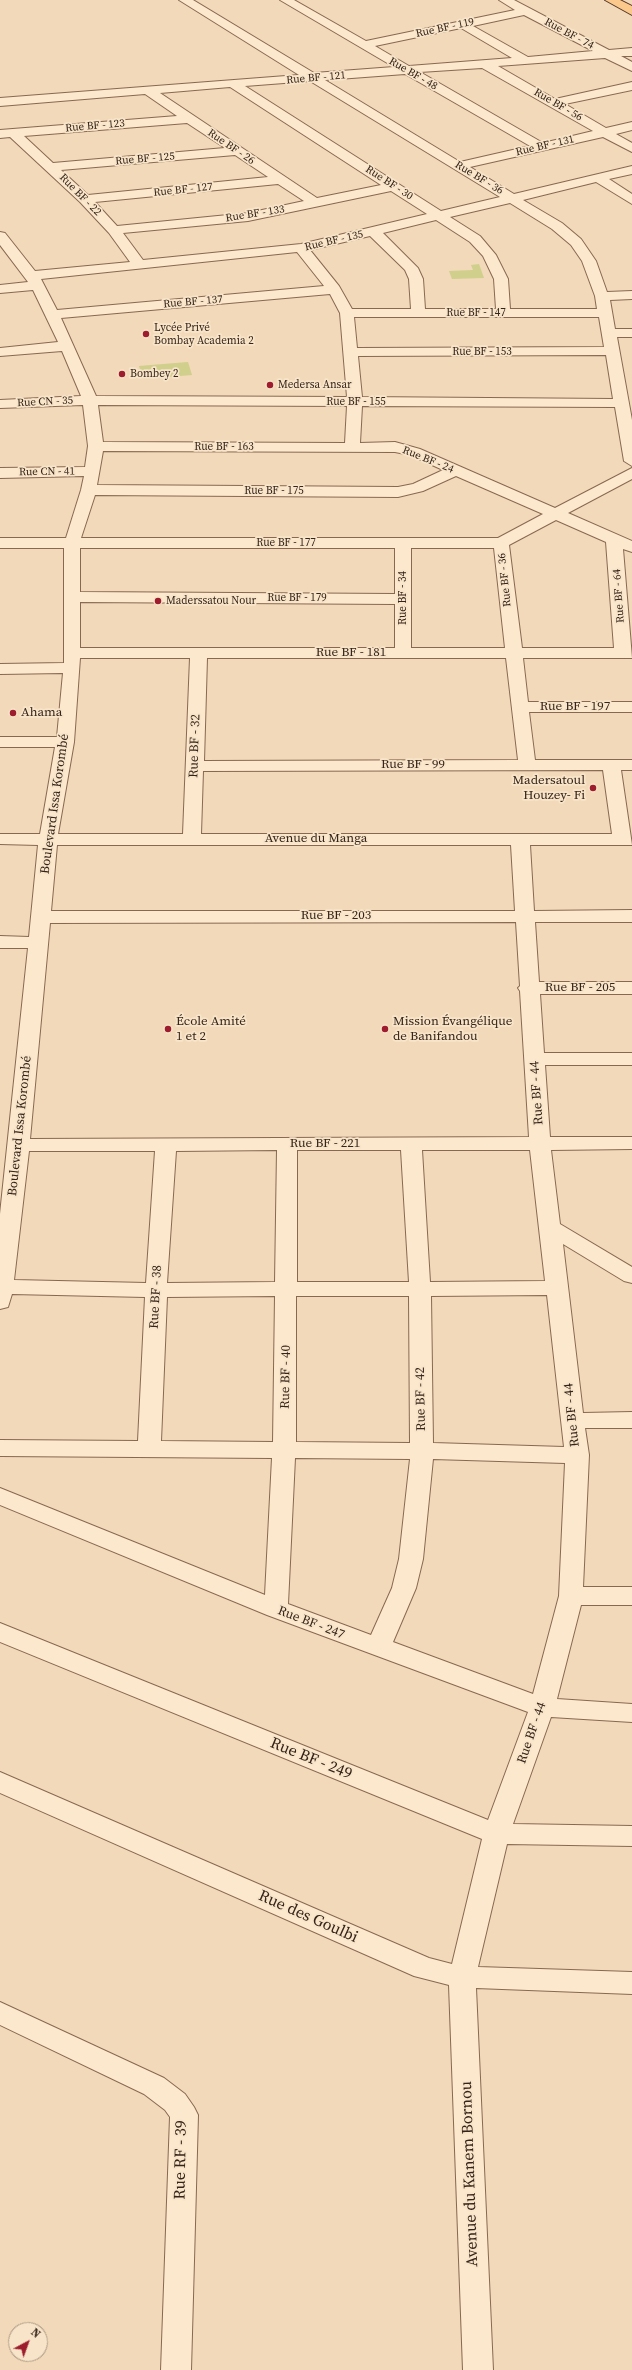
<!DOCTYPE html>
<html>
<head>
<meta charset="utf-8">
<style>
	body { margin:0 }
	#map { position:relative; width:632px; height:2370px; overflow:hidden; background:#f1d9b9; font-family:"Source Serif 4",serif }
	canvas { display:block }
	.north { position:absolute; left:8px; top:2322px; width:40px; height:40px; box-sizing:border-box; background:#f8e5c9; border:1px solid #aa9783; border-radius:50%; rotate:41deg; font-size:11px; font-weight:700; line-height:16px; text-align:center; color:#362319 }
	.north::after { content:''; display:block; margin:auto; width:14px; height:18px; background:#9d1d2e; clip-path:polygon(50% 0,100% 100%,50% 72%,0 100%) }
</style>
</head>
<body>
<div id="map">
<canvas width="632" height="2370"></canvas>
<div class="north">N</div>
</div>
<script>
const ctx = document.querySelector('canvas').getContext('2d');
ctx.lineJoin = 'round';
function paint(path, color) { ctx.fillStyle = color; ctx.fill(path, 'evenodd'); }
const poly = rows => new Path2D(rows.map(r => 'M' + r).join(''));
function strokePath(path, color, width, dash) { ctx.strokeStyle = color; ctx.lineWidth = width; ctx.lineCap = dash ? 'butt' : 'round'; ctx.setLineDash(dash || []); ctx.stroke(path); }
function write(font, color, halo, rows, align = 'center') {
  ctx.font = font + ' "Source Serif 4",serif'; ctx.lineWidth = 3.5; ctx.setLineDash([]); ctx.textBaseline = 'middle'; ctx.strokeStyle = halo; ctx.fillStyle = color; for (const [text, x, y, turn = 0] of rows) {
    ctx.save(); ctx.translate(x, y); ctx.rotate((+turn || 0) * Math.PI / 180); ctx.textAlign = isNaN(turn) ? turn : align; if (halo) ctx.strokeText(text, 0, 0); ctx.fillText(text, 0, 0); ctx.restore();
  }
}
paint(poly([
	[479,264,484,278,452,279,449,271,473,270,471,265],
	[188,362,192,375,143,379,139,366]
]), '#d0cf8c');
const minor = poly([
	[179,0,193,0,314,73,394,67,280,0,294,0,366,41,515,10,499,0,514,0,609,50,632,48,632,56,621,56,632,62,632,71,605,58,498,66,555,99,632,82,632,90,565,104,606,128,632,122,632,130,616,134,632,143,632,152,603,137,470,167,514,194,632,166,632,174,609,179,632,194,632,204,596,182,523,200,562,223,581,239,596,261,607,292,632,291,632,299,610,300,615,329,632,329,632,337,617,337,632,420,632,466,624,461,615,407,362,406,360,443,395,442,420,449,555,508,632,468,632,479,568,513,632,541,632,552,623,549,632,658,523,658,528,702,632,702,632,712,529,712,535,760,632,760,632,770,621,770,632,845,530,845,534,911,632,910,632,922,535,922,539,982,632,982,632,994,540,994,544,1053,632,1053,632,1065,545,1065,550,1137,632,1137,632,1149,551,1150,560,1224,632,1267,632,1283,624,1281,563,1244,583,1413,632,1412,632,1428,585,1428,589,1455,583,1587,632,1587,632,1605,581,1605,557,1699,632,1704,632,1722,551,1717,513,1824,632,1826,632,1846,507,1844,478,1967,632,1972,632,1994,476,1988,493,2370,463,2370,449,1985,414,1976,0,1793,0,1772,429,1958,452,1964,482,1839,0,1642,0,1623,488,1820,528,1712,267,1615,0,1505,0,1488,265,1595,272,1458,0,1456,0,1440,138,1441,145,1297,12,1294,8,1307,0,1309,0,1214,28,948,0,948,0,936,29,937,38,845,0,844,0,834,40,834,55,747,0,747,0,737,57,737,63,673,0,674,0,664,64,663,64,548,0,548,0,538,66,538,81,490,84,476,0,478,0,468,85,467,88,446,83,405,0,408,0,400,81,396,62,351,0,356,0,348,58,342,33,290,0,293,0,285,28,282,0,245,0,232,5,233,35,271,130,262,109,233,80,202,10,137,0,138,0,130,177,116,145,94,0,106,0,98,299,75,179,0],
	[524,15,593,51,528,57,473,26,524,15],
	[461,28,512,58,409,66,375,46,461,28],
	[482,68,593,131,543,143,420,72,482,68],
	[405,74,530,146,460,162,325,80,405,74],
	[310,81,500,197,441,211,245,86,310,81],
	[230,87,381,185,317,198,160,93,230,87],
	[187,123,225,148,53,163,24,136,187,123],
	[235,155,268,177,88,195,61,170,235,155],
	[278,184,304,201,248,213,117,226,95,202,278,184],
	[391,191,427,214,301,244,143,260,123,233,248,221,391,191],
	[510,203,552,229,571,245,582,261,595,296,597,309,510,309,508,279,496,255,480,236,450,217,510,203],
	[436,220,470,242,483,256,494,279,496,309,425,309,423,279,418,268,383,233,436,220],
	[370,236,405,270,409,279,411,309,352,309,339,286,310,250,370,236],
	[297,252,324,286,57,310,41,279,297,252],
	[330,294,340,313,347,397,96,396,61,318,330,294],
	[354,317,599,317,604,347,357,348,354,317],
	[606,355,613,399,362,397,358,356,606,355],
	[98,405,347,406,345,443,103,442,98,405],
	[103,451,395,452,410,455,443,470,413,484,398,487,97,485,103,451],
	[456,476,543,514,498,538,81,538,95,495,398,497,423,491,456,476],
	[556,520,606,542,614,648,522,648,509,545,556,520],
	[80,548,395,548,395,594,80,592,80,548],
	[411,548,494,548,505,648,411,648,411,548],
	[80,602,395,604,395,648,80,648,80,602],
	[80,658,190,658,183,834,58,834,74,742,80,658],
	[207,658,506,658,518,760,204,761,207,658],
	[603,770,612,834,201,834,203,771,603,770],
	[57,845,511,845,515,911,51,911,57,845],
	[516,922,520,986,518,988,520,991,529,1137,30,1139,50,923,516,922],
	[277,1150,275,1282,167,1283,176,1151,277,1150],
	[297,1150,401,1150,409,1282,297,1282,297,1150],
	[422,1150,530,1150,545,1281,430,1282,422,1150],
	[29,1151,155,1151,146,1283,14,1280,29,1151],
	[547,1295,564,1447,433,1443,431,1296,547,1295],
	[275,1296,273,1442,161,1441,167,1297,275,1296],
	[296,1296,409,1296,410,1443,296,1442,296,1296],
	[295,1458,410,1459,399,1559,392,1588,371,1635,288,1604,295,1458],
	[433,1459,565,1463,559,1596,533,1694,393,1642,416,1588,423,1559,433,1459],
	[0,2002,164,2078,185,2094,194,2107,198,2115,191,2370,161,2370,170,2117,165,2110,144,2094,0,2025,0,2002]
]);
const major = poly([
	[605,0,620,0,632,6,632,15,605,0]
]);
strokePath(minor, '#896852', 2);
strokePath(major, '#553728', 2);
paint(minor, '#fce8cc');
paint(major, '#fac98b');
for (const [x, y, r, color] of [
	[146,334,4,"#9d1d2e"],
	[122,374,4,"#9d1d2e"],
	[270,385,4,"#9d1d2e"],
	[158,601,4,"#9d1d2e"],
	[13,713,4,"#9d1d2e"],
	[593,788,4,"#9d1d2e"],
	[168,1029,4,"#9d1d2e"],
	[385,1029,4,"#9d1d2e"]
]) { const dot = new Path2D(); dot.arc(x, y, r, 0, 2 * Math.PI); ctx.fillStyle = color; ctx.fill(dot); strokePath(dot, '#f8e5c9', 1.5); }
write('11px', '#362319', '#f8e5c9', [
	["Rue BF - 119",445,28,-12],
	["Rue BF - 74",569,34,28],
	["Rue BF - 48",413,74,30],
	["Rue BF - 121",316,78,-5],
	["Rue BF - 56",558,105,30],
	["Rue BF - 123",95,126,-5],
	["Rue BF - 131",545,146,-13],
	["Rue BF - 26",231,147,34],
	["Rue BF - 125",145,159,-5],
	["Rue BF - 36",479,178,31],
	["Rue BF - 30",389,183,33],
	["Rue BF - 127",183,190,-6],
	["Rue BF - 22",80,195,45],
	["Rue BF - 133",255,214,-9],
	["Rue BF - 135",334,241,-13],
	["Rue BF - 137",193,302,-5],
	["Rue BF - 147",476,313],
	["Rue BF - 153",482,352],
	["Rue CN - 35",45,402,-3],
	["Rue BF - 155",356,402],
	["Rue BF - 163",224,447],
	["Rue BF - 24",428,460,22],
	["Rue CN - 41",47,472,-1],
	["Rue BF - 175",274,491],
	["Rue BF - 177",286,543],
	["Rue BF - 36",505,580,-96],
	["Rue BF - 64",619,596,-94],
	["Rue BF - 179",297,598],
	["Rue BF - 34",403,598,-90]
]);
write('11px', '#362319', '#f8e5c9', [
	["Lycée Privé",154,328],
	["Bombay Academia 2",154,341],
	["Bombey 2",130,374],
	["Medersa Ansar",278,385],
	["Maderssatou Nour",166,601]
], 'left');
write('13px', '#362319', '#f8e5c9', [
	["Rue BF - 181",351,653],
	["Rue BF - 197",575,707],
	["Rue BF - 32",195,746,-88],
	["Rue BF - 99",413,765],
	["Boulevard Issa Korombé",55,804,-82],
	["Avenue du Manga",316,839],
	["Rue BF - 203",336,916],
	["Rue BF - 205",580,988],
	["Rue BF - 44",537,1093,-94],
	["Boulevard Issa Korombé",20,1126,-84],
	["Rue BF - 221",325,1144],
	["Rue BF - 38",156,1297,-87],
	["Rue BF - 40",286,1377,-89],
	["Rue BF - 42",421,1399,-91],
	["Rue BF - 44",572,1415,-96],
	["Rue BF - 247",311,1623,21],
	["Rue BF - 44",532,1733,-71]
]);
write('13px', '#362319', '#f8e5c9', [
	["Ahama",21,713],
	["Madersatoul",585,781,"right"],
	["Houzey- Fi",585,796,"right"],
	["École Amité",176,1022],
	["1 et 2",176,1037],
	["Mission Évangélique",393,1022],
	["de Banifandou",393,1037]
], 'left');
write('16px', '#362319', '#f8e5c9', [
	["Rue BF - 249",311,1759,22],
	["Rue des Goulbi",308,1917,24],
	["Rue RF - 39",181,2160,-89],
	["Avenue du Kanem Bornou",470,2174,-92]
]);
</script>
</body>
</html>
